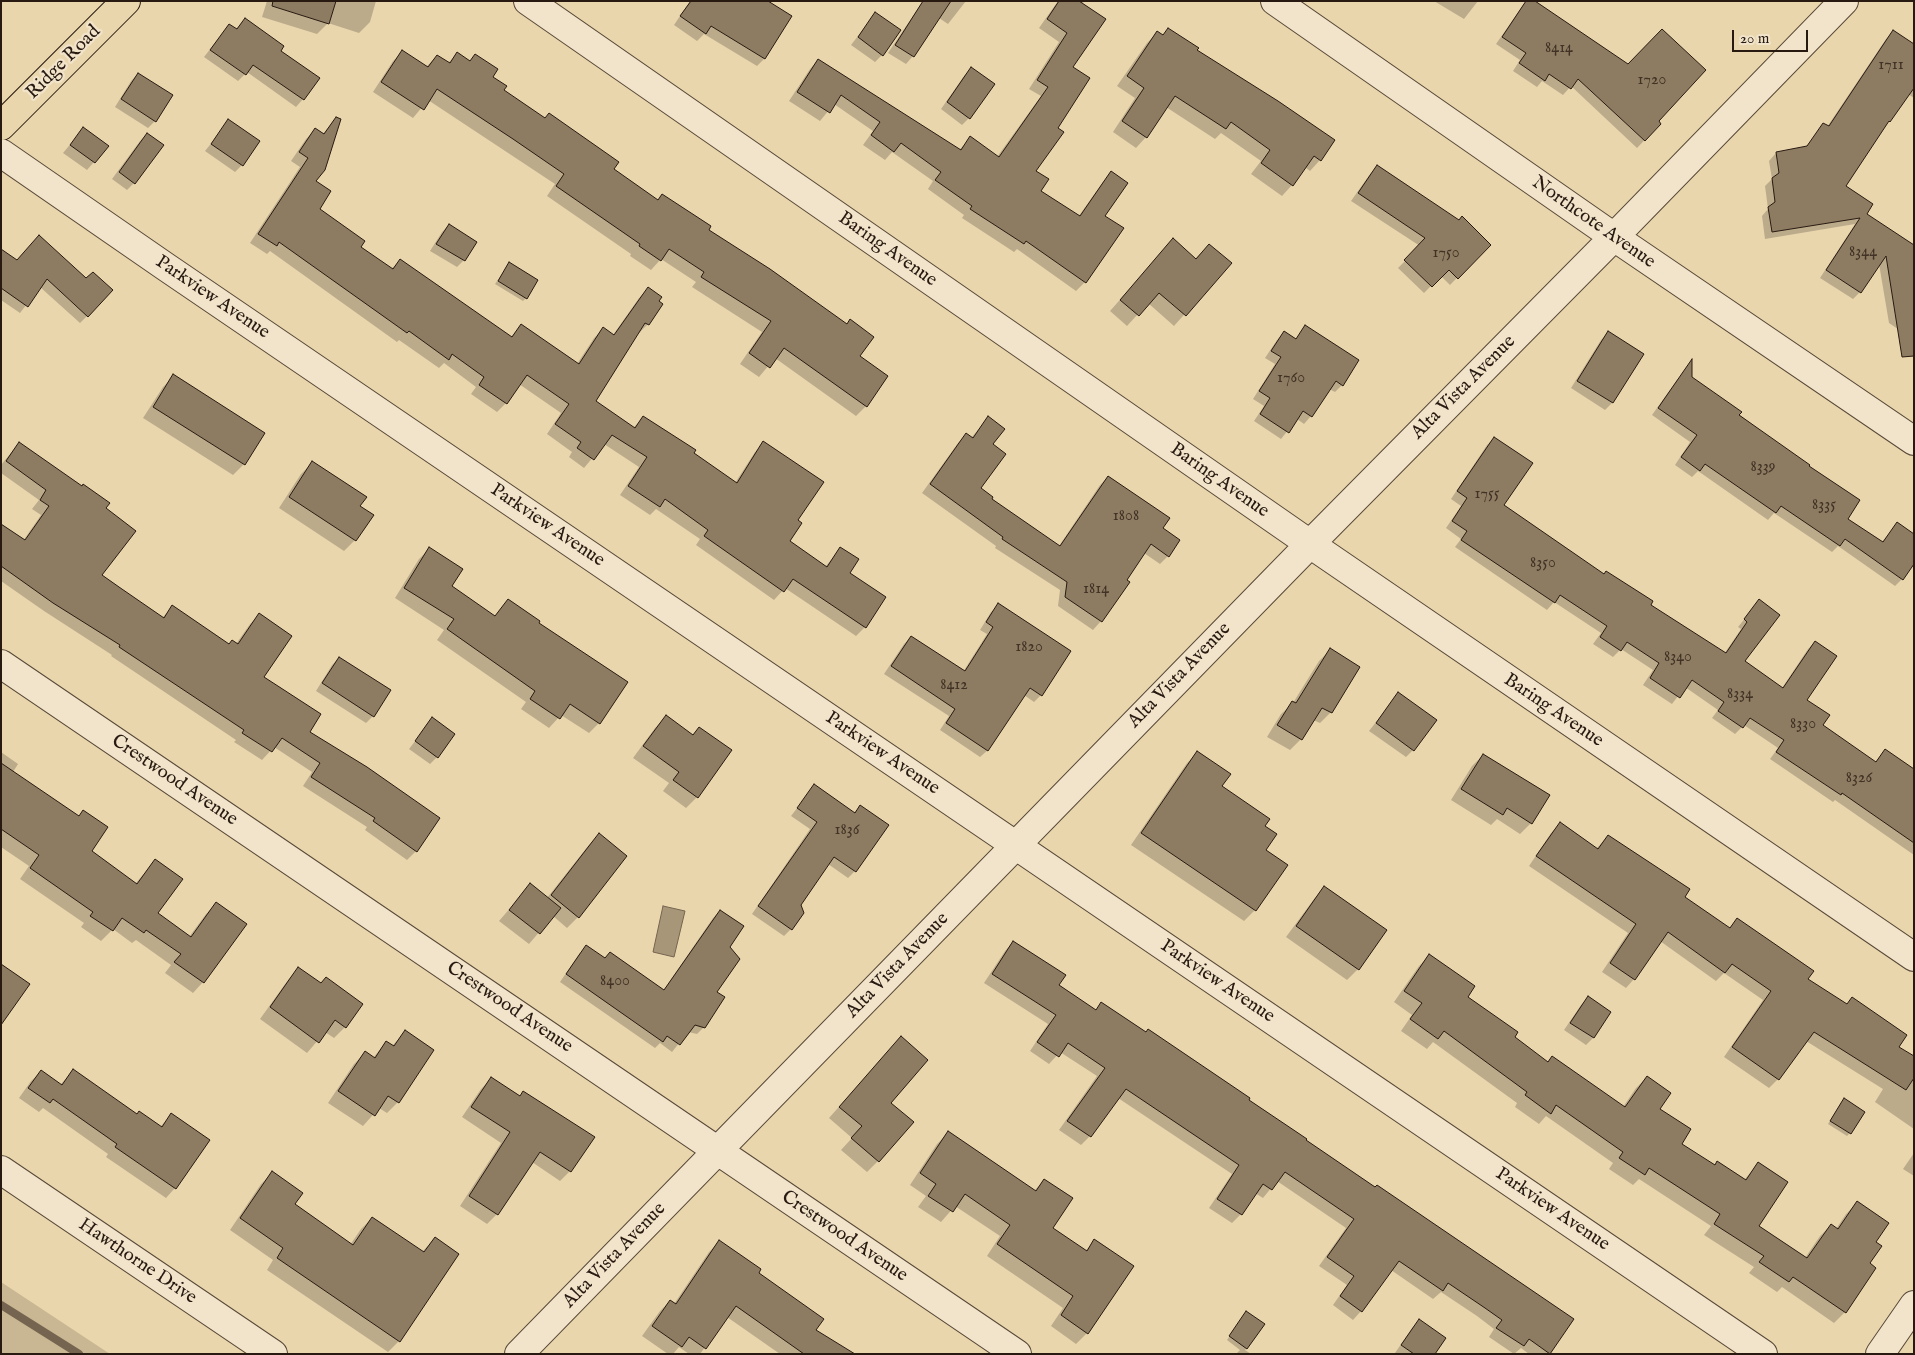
<!DOCTYPE html>
<html>
<head>
<meta charset="utf-8">
<style>
	body { margin:0 }
	#map { position:relative; width:1915px; height:1355px; overflow:hidden; background:#ead6ad; font-family:"IM FELL English",serif }
	canvas { display:block }
	.frame { position:absolute; inset:0; border:2px solid #281a11; pointer-events:none }
	.scale { position:absolute; left:1732px; top:30px; width:76px; height:22px; box-sizing:border-box; border:2px solid #281a11; border-top:0; padding-left:6px; font-size:15px; line-height:18px; white-space:nowrap; color:#281a11; -webkit-text-stroke:4px #f1e4ca; paint-order:stroke }
</style>
</head>
<body>
<div id="map">
<canvas width="1915" height="1355"></canvas>
<div class="frame"></div>
<div class="scale">20 m</div>
</div>
<script>
const ctx = document.querySelector('canvas').getContext('2d');
ctx.lineJoin = 'round';
function paint(path, color) { ctx.fillStyle = color; ctx.fill(path, 'evenodd'); }
const poly = rows => new Path2D(rows.map(r => 'M' + r).join(''));
function strokePath(path, color, width, dash) { ctx.strokeStyle = color; ctx.lineWidth = width; ctx.lineCap = dash ? 'butt' : 'round'; ctx.setLineDash(dash || []); ctx.stroke(path); }
function write(font, color, halo, rows, align = 'center') {
  ctx.font = font + ' "IM FELL English",serif'; ctx.lineWidth = 4.5; ctx.setLineDash([]); ctx.textBaseline = 'middle'; ctx.strokeStyle = halo; ctx.fillStyle = color; for (const [text, x, y, turn = 0] of rows) {
    ctx.save(); ctx.translate(x, y); ctx.rotate((+turn || 0) * Math.PI / 180); ctx.textAlign = isNaN(turn) ? turn : align; if (halo) ctx.strokeText(text, 0, 0); ctx.fillText(text, 0, 0); ctx.restore();
  }
}
paint(poly([
	[1,1282,110,1354,1,1354]
]), '#c9b692');
const water = poly([
	[663,906,685,911,674,957,653,952,663,906]
]);
paint(water, '#a89678');
strokePath(water, '#75644f', 1);
paint(poly([
	[267,1,376,1,370,22,359,33,328,23,317,34,262,17],
	[690,1,769,1,768,3,790,17,764,59,757,66,704,34,697,41,674,25],
	[923,1,966,1,948,24,939,18,913,56,906,64,888,53],
	[1058,1,1084,1,1082,5,1072,68,1057,128,1034,171,1039,191,1078,217,1103,182,1111,173,1104,216,1085,282,1076,291,1017,249,1014,252,962,218,964,215,928,189,933,181,892,152,885,160,863,145,873,131,834,104,820,121,789,101,810,69,818,60,959,150,971,138,997,157,1041,96,1029,89,1059,42,1039,28],
	[1434,1,1478,1,1464,19],
	[1526,1,1660,124,1637,148,1571,86,1563,95,1542,81,1537,87,1513,71,1520,60,1496,44],
	[875,14,882,55,875,62,851,45],
	[245,19,279,51,303,99,296,107,247,72,238,81,204,57,229,25,235,30],
	[1169,29,1195,50,1320,160,1310,171,1305,167,1292,185,1282,196,1251,174,1261,161,1221,133,1215,139,1166,107,1146,137,1136,148,1113,132,1135,98,1117,86,1147,43,1157,33,1162,36],
	[1893,32,1914,46,1914,98,1908,94,1884,127,1844,187,1865,214,1914,258,1914,340,1889,323,1879,264,1860,292,1853,299,1820,278,1855,224,1765,239,1762,216,1768,209,1765,186,1772,179,1769,161,1776,153,1805,148,1824,124,1827,127,1886,39],
	[403,52,426,67,437,56,448,63,457,54,469,62,475,56,502,91,656,201,662,196,707,230,858,356,887,377,866,406,856,416,775,358,759,377,740,364,762,332,692,287,696,282,661,259,651,270,630,256,631,254,547,196,555,184,428,100,413,118,373,92,393,61],
	[971,69,969,118,962,125,941,109,964,76],
	[138,74,155,121,148,128,115,107,131,81],
	[336,118,314,182,318,209,359,247,391,269,400,261,510,338,521,325,577,364,594,338,603,329,613,335,639,298,648,289,661,304,648,324,639,333,638,333,594,401,633,428,643,418,735,483,755,452,764,443,797,520,788,542,825,567,841,548,865,627,856,636,785,588,774,600,696,545,700,539,656,509,650,515,620,495,639,467,604,444,584,468,569,457,572,452,547,434,561,413,519,384,506,403,497,412,471,394,476,387,444,363,439,368,399,340,397,342,270,251,267,254,250,243,300,167,291,161,306,139,315,130,322,135],
	[229,121,242,165,235,172,205,151],
	[83,129,94,162,87,170,63,153],
	[147,134,134,183,127,190,112,179,140,141],
	[1377,167,1489,245,1450,285,1441,276,1424,293,1398,268,1420,246,1351,201,1370,174],
	[449,225,464,260,457,267,430,251,442,232],
	[1173,240,1195,259,1209,245,1230,263,1174,326,1148,303,1127,326,1110,311],
	[32,244,87,316,80,323,40,287,20,313,1,300,1,250,16,261],
	[509,264,526,298,523,301,495,284],
	[1305,327,1357,361,1342,385,1335,392,1329,389,1311,416,1304,424,1297,419,1281,439,1254,421,1264,406,1253,399,1275,364,1265,358,1277,340,1284,333,1295,340],
	[1608,333,1643,355,1612,403,1605,410,1571,388,1601,340],
	[1684,373,1808,466,1846,519,1881,543,1897,524,1902,579,1895,586,1838,546,1832,552,1774,513,1768,520,1698,471,1692,477,1675,465,1690,442,1652,415,1677,380],
	[174,376,244,464,233,475,143,418,163,387],
	[988,418,992,445,979,489,990,499,1059,546,1100,485,1108,477,1161,529,1168,556,1160,564,1144,553,1101,621,1093,630,1058,606,1060,590,995,548,996,546,922,493,958,443,966,435,971,438],
	[1494,438,1502,506,1649,605,1724,654,1741,629,1738,627,1759,601,1743,661,1782,688,1808,649,1815,642,1806,700,1821,726,1874,763,1885,751,1914,775,1914,855,1835,800,1833,802,1770,759,1778,748,1744,725,1735,734,1712,718,1718,710,1685,687,1672,704,1643,685,1653,670,1621,649,1613,657,1593,644,1601,633,1554,602,1547,610,1455,547,1461,539,1446,528,1461,506,1451,499,1487,445],
	[19,443,105,508,100,575,162,618,172,607,228,645,236,644,250,624,259,615,262,677,308,733,416,851,407,860,365,830,367,827,303,786,312,772,274,747,262,760,234,742,236,740,111,656,112,655,44,611,1,581,1,526,23,541,41,515,32,509,39,500,1,473,1,465],
	[312,463,359,507,355,540,344,551,279,508,301,474],
	[429,549,451,586,494,617,508,601,537,624,599,723,589,733,561,715,549,728,521,709,526,702,437,640,444,630,395,598,419,559],
	[999,605,1041,695,1034,702,1024,695,988,750,980,757,940,730,949,716,884,674,904,644,911,637,963,672,987,634,980,630,991,612],
	[1330,650,1358,668,1331,712,1320,723,1313,720,1301,739,1290,750,1267,737,1281,714,1293,703,1319,661],
	[339,658,373,716,366,723,316,691,332,665],
	[1398,694,1413,750,1406,757,1369,731],
	[666,717,692,735,699,728,697,797,686,808,663,791,669,783,633,758,655,728],
	[432,719,437,757,430,764,409,749],
	[1,752,18,764,13,772,78,817,83,811,90,851,135,884,155,861,156,913,189,937,206,914,216,904,203,982,193,993,165,973,171,965,136,940,132,943,113,929,101,941,81,927,84,923,20,879,29,866,1,847],
	[1198,752,1221,786,1263,826,1264,850,1255,910,1244,921,1131,845,1187,763],
	[1483,755,1531,823,1520,834,1497,819,1491,825,1451,800,1472,766],
	[814,786,853,813,860,807,855,871,848,878,828,864,799,905,791,929,784,936,752,914,810,829,791,816],
	[1560,824,1596,849,1608,836,1684,897,1728,929,1737,920,1807,979,1846,1005,1852,999,1898,1047,1914,1058,1914,1129,1875,1102,1883,1089,1806,1041,1778,1079,1769,1088,1724,1057,1763,1000,1724,973,1716,981,1660,941,1634,979,1626,988,1602,972,1628,933,1529,866,1551,833],
	[599,835,578,917,567,928,553,916,529,944,499,921,531,884,547,898,588,846],
	[1324,888,1385,931,1358,969,1347,980,1286,937,1314,899],
	[720,911,728,947,704,1027,697,1034,688,1032,672,1052,660,1043,655,1048,560,982,579,954,586,947,604,959,663,991,713,918],
	[1013,942,1057,986,1095,1011,1101,1004,1572,1319,1548,1354,1529,1354,1521,1348,1514,1354,1489,1337,1494,1329,1477,1316,1441,1292,1433,1299,1391,1270,1361,1311,1353,1320,1333,1305,1347,1285,1319,1266,1346,1228,1277,1181,1263,1198,1255,1193,1241,1214,1232,1223,1209,1208,1232,1174,1118,1098,1090,1136,1081,1145,1059,1130,1097,1076,1060,1052,1049,1064,1030,1051,1048,1024,984,983,1005,951],
	[1430,955,1466,998,1513,1037,1547,1062,1552,1057,1623,1107,1636,1088,1647,1077,1658,1110,1680,1144,1714,1166,1744,1180,1758,1164,1758,1226,1805,1258,1820,1236,1831,1225,1836,1229,1846,1214,1857,1203,1874,1243,1868,1264,1845,1312,1834,1323,1782,1287,1777,1292,1749,1273,1754,1267,1704,1235,1711,1226,1639,1179,1633,1185,1609,1169,1613,1163,1546,1116,1539,1124,1515,1107,1517,1103,1433,1042,1427,1049,1401,1031,1412,1015,1394,1002,1419,966],
	[298,969,320,984,326,978,361,1004,345,1027,334,1038,325,1032,307,1053,260,1019,288,980],
	[1588,998,1609,1012,1593,1038,1586,1045,1564,1030,1581,1005],
	[405,1032,398,1102,387,1113,379,1108,363,1126,328,1103,354,1064,365,1053,373,1058,386,1042,392,1046],
	[901,1037,878,1161,867,1172,841,1150,852,1138,829,1118],
	[73,1071,137,1116,160,1127,171,1115,175,1188,166,1198,106,1157,108,1154,43,1108,39,1112,19,1098,31,1081,41,1072,60,1085],
	[491,1079,570,1171,560,1181,532,1162,497,1214,487,1224,460,1206,501,1143,462,1117,481,1089],
	[1841,1103,1850,1133,1847,1136,1828,1124],
	[948,1133,1034,1191,1044,1180,1051,1228,1085,1251,1095,1241,1087,1333,1076,1344,1051,1326,1063,1308,987,1256,1000,1236,955,1206,941,1222,918,1207,926,1196,910,1185,937,1144],
	[1914,1153,1914,1176,1903,1169],
	[272,1173,293,1204,350,1245,361,1229,372,1218,422,1252,435,1238,399,1341,388,1352,267,1270,273,1260,230,1230,261,1184],
	[719,1242,757,1273,815,1330,852,1354,780,1354,727,1317,700,1354,689,1354,679,1347,673,1354,668,1354,642,1336,660,1311,670,1301,674,1304,709,1252],
	[1243,1316,1263,1324,1245,1350,1251,1354,1236,1354,1240,1350,1227,1340],
	[1420,1320,1434,1354,1395,1353,1412,1328]
]), '#0003');
strokePath(poly([
	[1,1305,79,1354]
]), '#75644f', 8);
const building = poly([
	[273,1,336,1,329,24,272,6,273,1],
	[691,1,768,1,792,16,765,59,711,26,706,34,680,16,691,1],
	[923,1,951,1,914,57,895,45,923,1],
	[1059,1,1079,1,1106,19,1073,67,1090,78,1058,128,1064,132,1036,171,1049,179,1041,191,1080,216,1111,171,1128,183,1105,216,1124,228,1086,283,1026,241,1024,244,970,209,972,206,935,180,941,172,901,143,894,152,871,135,880,122,841,95,830,113,797,92,818,59,961,150,970,136,999,157,1048,87,1037,80,1067,33,1047,19,1059,1],
	[1526,1,1535,1,1628,64,1662,29,1706,70,1659,121,1661,124,1645,141,1578,79,1571,89,1549,74,1545,81,1519,63,1526,53,1502,37,1526,1],
	[875,12,901,30,883,56,858,37,875,12],
	[245,18,284,46,281,51,320,78,304,100,253,65,246,75,210,50,229,24,237,29,245,18],
	[1168,28,1199,48,1197,50,1278,101,1335,140,1321,161,1314,156,1293,186,1261,163,1270,150,1231,122,1226,129,1175,96,1147,138,1122,121,1144,88,1127,76,1157,31,1163,35,1168,28],
	[1893,30,1914,44,1914,88,1890,122,1889,121,1846,186,1873,204,1867,214,1914,245,1914,356,1902,357,1886,256,1861,293,1826,270,1860,218,1772,232,1768,207,1775,202,1772,178,1779,173,1776,152,1807,146,1823,123,1829,126,1893,30],
	[402,50,428,67,437,55,450,63,457,52,470,61,475,54,498,69,493,77,507,86,504,90,545,118,549,113,619,162,614,169,658,200,662,194,711,226,709,230,770,269,847,324,850,319,874,337,860,356,888,376,867,407,784,348,770,368,749,353,771,321,701,277,704,272,669,249,661,261,639,246,640,244,556,186,564,174,513,139,437,89,424,110,381,82,402,50],
	[971,67,995,84,970,119,947,102,971,67],
	[138,73,173,95,156,122,121,99,138,73],
	[336,117,341,119,325,170,316,181,331,191,320,209,365,241,361,247,393,269,400,259,512,337,521,324,579,364,603,327,614,335,648,287,662,297,659,301,663,304,649,325,645,323,596,401,635,428,643,416,696,450,694,453,737,483,763,441,824,482,798,520,802,523,790,541,827,567,840,547,859,559,850,573,886,597,866,628,793,579,784,592,704,536,708,530,665,499,660,507,628,486,647,457,612,435,594,460,577,448,581,442,555,424,569,404,527,375,507,404,479,385,484,377,452,354,449,360,409,331,407,333,279,242,277,246,258,234,308,158,299,152,315,128,324,134,336,117],
	[228,119,260,141,243,166,211,144,228,119],
	[83,127,109,146,95,163,70,145,83,127],
	[147,133,164,145,135,184,119,172,147,133],
	[1377,165,1459,220,1462,216,1491,245,1458,279,1449,270,1432,287,1404,260,1425,238,1358,193,1377,165],
	[449,224,477,242,465,261,436,244,449,224],
	[39,235,86,278,93,272,113,290,88,317,47,279,28,307,1,288,1,249,17,260,39,235],
	[1173,238,1196,259,1209,244,1232,263,1186,316,1159,293,1139,316,1120,300,1173,238],
	[509,262,538,280,527,299,498,281,509,262],
	[1305,325,1359,360,1343,386,1336,381,1312,417,1303,411,1289,433,1260,414,1270,398,1259,391,1281,357,1271,351,1284,331,1296,339,1305,325],
	[1608,331,1644,354,1613,403,1577,381,1608,331],
	[1692,359,1692,377,1742,412,1739,415,1810,465,1809,466,1860,500,1848,519,1883,542,1897,522,1914,534,1914,564,1903,580,1845,539,1840,546,1781,506,1776,513,1705,464,1700,471,1681,457,1697,435,1658,408,1692,359],
	[173,374,265,433,245,465,153,407,173,374],
	[988,416,1005,429,993,444,1006,454,981,488,993,497,992,499,1060,546,1108,476,1170,518,1163,528,1180,540,1169,557,1151,544,1127,580,1130,582,1102,622,1065,597,1067,582,1002,539,1003,537,930,484,966,433,973,438,988,416],
	[1494,437,1533,463,1504,505,1604,574,1606,571,1653,601,1651,605,1726,653,1747,622,1744,619,1759,599,1780,615,1745,661,1783,688,1815,641,1837,656,1807,700,1830,715,1823,725,1876,762,1885,749,1914,769,1914,843,1842,793,1841,795,1776,752,1784,740,1750,718,1743,728,1718,711,1724,702,1692,680,1680,698,1650,678,1659,663,1627,642,1621,651,1600,637,1607,626,1560,595,1555,603,1461,540,1467,531,1452,521,1467,498,1457,491,1494,437],
	[19,442,82,486,83,484,110,503,106,508,136,531,102,575,119,587,164,618,172,605,229,644,232,640,238,644,259,613,292,636,264,677,321,714,310,732,367,767,440,818,417,852,373,821,375,818,311,777,320,763,282,738,272,752,242,733,244,730,119,647,120,645,53,603,1,566,1,524,25,540,49,506,40,500,46,490,6,461,19,442],
	[312,461,367,497,360,506,374,515,356,541,289,497,312,461],
	[429,547,463,569,452,586,495,616,508,599,540,621,539,623,628,682,600,724,570,704,560,719,530,699,535,691,447,629,454,619,404,588,429,547],
	[998,603,1071,651,1042,696,1030,688,988,751,946,723,955,709,891,666,911,636,965,671,993,627,986,622,998,603],
	[1330,648,1360,667,1332,713,1322,708,1302,740,1277,725,1292,701,1296,703,1330,648],
	[339,657,391,690,374,717,322,683,339,657],
	[1398,692,1437,720,1414,751,1376,723,1398,692],
	[666,715,693,735,699,727,732,750,698,798,673,780,679,772,643,746,666,715],
	[432,717,455,734,438,758,415,741,432,717],
	[1197,751,1231,774,1222,786,1270,819,1265,826,1277,834,1266,850,1288,865,1256,911,1141,833,1197,751],
	[1483,754,1550,795,1532,824,1507,808,1503,815,1461,789,1483,754],
	[1,763,79,816,83,810,108,827,92,851,137,884,155,859,183,879,158,913,191,937,216,902,247,924,204,983,174,962,181,954,146,930,144,933,122,918,113,931,90,916,93,912,30,868,39,855,1,829,1,763],
	[814,784,855,813,860,805,889,825,856,872,834,857,801,905,804,913,792,930,758,906,817,822,797,808,814,784],
	[1560,822,1598,849,1608,835,1690,889,1685,897,1730,928,1737,918,1814,971,1808,979,1847,1004,1852,997,1907,1035,1899,1047,1914,1056,1914,1078,1906,1090,1814,1032,1779,1080,1732,1047,1771,991,1732,964,1725,973,1668,932,1635,980,1610,963,1636,924,1536,856,1560,822],
	[599,833,627,856,579,918,551,895,599,833],
	[530,883,561,908,540,934,509,910,530,883],
	[1324,886,1387,930,1359,970,1296,926,1324,886],
	[720,910,744,926,730,947,740,959,717,992,725,997,705,1028,695,1025,680,1045,667,1036,663,1042,566,974,586,945,605,958,610,952,664,990,720,910],
	[1013,941,1066,975,1059,985,1096,1010,1101,1002,1146,1032,1148,1029,1250,1098,1249,1100,1307,1139,1306,1140,1375,1187,1377,1185,1574,1319,1550,1354,1529,1339,1524,1346,1496,1328,1502,1320,1485,1308,1448,1283,1443,1291,1399,1261,1362,1312,1340,1296,1354,1276,1327,1257,1354,1219,1285,1172,1272,1190,1263,1184,1242,1215,1217,1199,1239,1165,1126,1089,1091,1137,1067,1121,1105,1068,1068,1043,1059,1057,1037,1042,1056,1015,992,974,1013,941],
	[1429,954,1475,986,1468,997,1518,1032,1515,1037,1548,1062,1552,1056,1625,1107,1647,1076,1671,1093,1660,1109,1691,1129,1682,1144,1715,1165,1717,1161,1746,1180,1758,1162,1788,1182,1759,1226,1807,1258,1831,1224,1838,1229,1857,1201,1889,1223,1876,1242,1882,1246,1870,1263,1876,1268,1846,1313,1793,1277,1789,1282,1759,1262,1764,1256,1714,1224,1720,1214,1649,1168,1645,1175,1619,1158,1623,1152,1556,1105,1551,1114,1525,1095,1527,1092,1444,1031,1438,1039,1410,1019,1422,1003,1404,991,1429,954],
	[1,964,30,984,1,1025,1,964],
	[298,967,321,983,326,977,363,1004,346,1028,335,1020,319,1043,270,1007,298,967],
	[1588,996,1611,1012,1594,1038,1570,1023,1588,996],
	[405,1030,434,1050,399,1103,388,1096,375,1116,338,1091,365,1051,375,1058,386,1041,394,1046,405,1030],
	[901,1036,928,1060,891,1103,914,1122,879,1162,851,1138,862,1126,839,1107,901,1036],
	[73,1069,137,1114,139,1111,162,1127,171,1113,210,1140,176,1189,115,1147,117,1144,53,1099,50,1103,28,1088,41,1070,62,1085,73,1069],
	[491,1077,520,1096,523,1091,595,1137,571,1172,540,1152,498,1215,469,1196,510,1132,471,1107,491,1077],
	[1844,1098,1865,1112,1851,1134,1830,1121,1844,1098],
	[948,1131,1036,1191,1044,1179,1073,1198,1053,1228,1087,1251,1094,1239,1134,1266,1088,1334,1061,1315,1073,1296,997,1244,1010,1225,965,1194,953,1212,928,1196,936,1184,920,1173,948,1131],
	[272,1171,303,1193,295,1204,353,1245,372,1217,424,1252,435,1237,459,1254,400,1342,277,1258,283,1248,240,1218,272,1171],
	[719,1240,761,1269,759,1273,824,1319,816,1330,855,1354,804,1354,736,1306,706,1349,689,1337,682,1347,652,1326,670,1300,676,1304,719,1240],
	[1246,1311,1265,1324,1247,1349,1229,1336,1246,1311],
	[1419,1319,1446,1338,1435,1354,1414,1354,1401,1345,1419,1319]
]);
paint(building, '#8d7c62');
strokePath(building, '#281a11', 1);
const minor = poly([
	[528,1,1310,544,1914,957],
	[1275,1,1614,237,1914,441],
	[1,153,166,267,1763,1354],
	[1,664,1017,1354],
	[1,1170,273,1354],
	[519,1354,1310,544,1614,237,1844,1],
	[1880,1354,1914,1305]
]);
const major = poly([
	[1,126,126,1]
]);
strokePath(minor, '#584938', 30);
strokePath(major, '#281a11', 30);
strokePath(minor, '#f1e4ca', 28);
strokePath(major, '#ead6ad', 28);
write('16px', '#413225', null, [
	["8414",1559,49],
	["1711",1891,66],
	["1720",1652,81],
	["8344",1863,253],
	["1750",1446,254],
	["1760",1291,379],
	["8339",1763,468],
	["1755",1487,495],
	["8335",1824,506],
	["1808",1126,517],
	["8350",1543,564],
	["1814",1096,590],
	["1820",1029,648],
	["8340",1678,658],
	["8412",954,686],
	["8334",1740,695],
	["8330",1803,725],
	["8326",1859,779],
	["1836",847,831],
	["8400",615,982]
]);
write('19px', '#281a11', '#f1e4ca', [
	["Ridge Road",64,63,-45],
	["Northcote Avenue",1593,223,35],
	["Baring Avenue",887,250,35],
	["Parkview Avenue",212,298,34],
	["Alta Vista Avenue",1464,388,-45],
	["Baring Avenue",1219,481,35],
	["Parkview Avenue",547,526,34],
	["Alta Vista Avenue",1180,676,-46],
	["Baring Avenue",1553,711,34],
	["Parkview Avenue",882,754,34],
	["Crestwood Avenue",174,781,34],
	["Alta Vista Avenue",898,966,-46],
	["Parkview Avenue",1217,982,34],
	["Crestwood Avenue",509,1008,34],
	["Parkview Avenue",1552,1210,34],
	["Crestwood Avenue",844,1237,34],
	["Alta Vista Avenue",615,1256,-46],
	["Hawthorne Drive",137,1262,34]
]);
</script>
</body>
</html>
